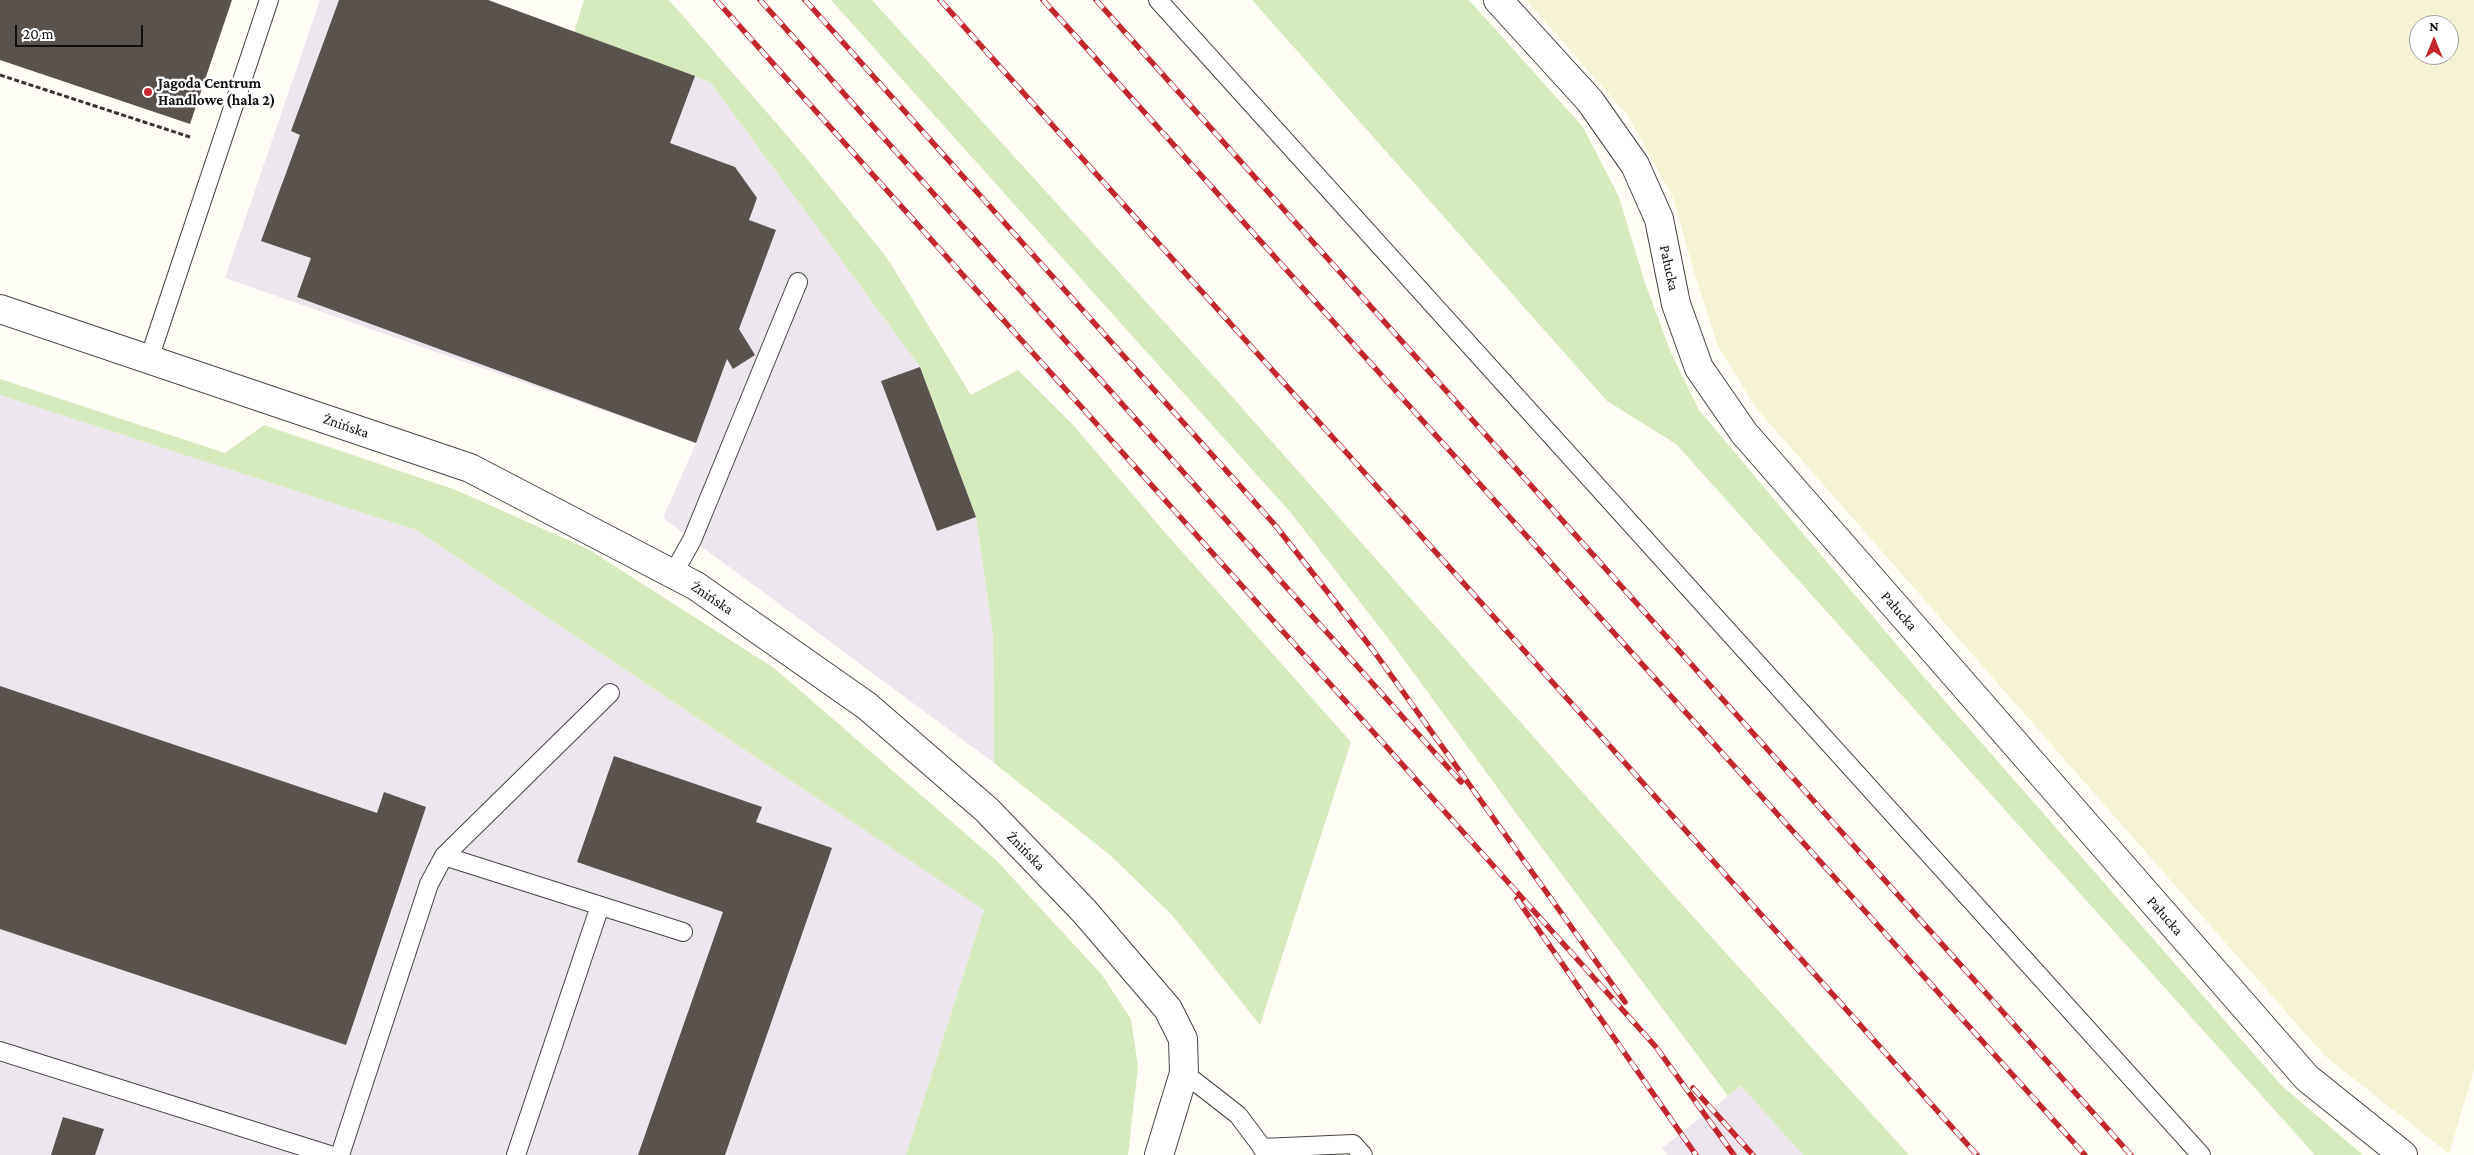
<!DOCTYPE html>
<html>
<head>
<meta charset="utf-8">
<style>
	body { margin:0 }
	#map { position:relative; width:2474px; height:1155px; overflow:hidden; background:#fffdf5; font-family:"Crimson Pro",serif }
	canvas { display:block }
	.north { position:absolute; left:2409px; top:15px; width:50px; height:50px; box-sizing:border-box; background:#fff; border:1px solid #a0a0a0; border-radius:50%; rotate:0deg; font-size:14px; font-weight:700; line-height:20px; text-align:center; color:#111 }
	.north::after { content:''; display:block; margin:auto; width:18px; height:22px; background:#c4262e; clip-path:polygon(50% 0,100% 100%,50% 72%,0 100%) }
	.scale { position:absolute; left:15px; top:25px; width:128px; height:22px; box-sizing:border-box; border:2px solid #111; border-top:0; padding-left:6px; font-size:15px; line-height:18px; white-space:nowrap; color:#111; -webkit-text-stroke:4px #fff; paint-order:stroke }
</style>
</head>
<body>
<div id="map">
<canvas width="2474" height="1155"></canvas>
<div class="north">N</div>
<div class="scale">20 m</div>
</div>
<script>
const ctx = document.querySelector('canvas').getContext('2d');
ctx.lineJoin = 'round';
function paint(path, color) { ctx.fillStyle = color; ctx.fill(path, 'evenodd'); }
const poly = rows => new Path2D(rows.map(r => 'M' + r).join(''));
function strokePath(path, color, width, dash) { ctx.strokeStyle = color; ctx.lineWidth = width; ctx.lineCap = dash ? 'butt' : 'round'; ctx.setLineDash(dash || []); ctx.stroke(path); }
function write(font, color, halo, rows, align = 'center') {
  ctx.font = font + ' "Crimson Pro",serif'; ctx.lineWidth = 5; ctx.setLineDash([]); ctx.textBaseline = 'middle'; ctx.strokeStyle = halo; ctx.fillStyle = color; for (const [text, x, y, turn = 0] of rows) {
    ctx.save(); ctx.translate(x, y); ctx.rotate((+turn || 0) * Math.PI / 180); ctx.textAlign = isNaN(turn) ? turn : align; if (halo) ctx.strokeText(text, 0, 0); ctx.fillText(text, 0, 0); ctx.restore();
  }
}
paint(poly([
	[320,0,488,0,710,82,920,367,976,517,993,635,994,763,663,518,696,443,225,278],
	[0,395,416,530,984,910,906,1155,0,1155],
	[1741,1086,1803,1155,1667,1155,1662,1148]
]), '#eee6ef');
paint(poly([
	[1526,0,2474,0,2474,1070,2449,1154,2324,1055,1756,408,1718,346,1695,275,1673,198,1628,116],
	[2419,25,2449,25,2449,55,2419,55]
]), '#f6f3d4');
paint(poly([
	[584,0,669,0,804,155,887,258,971,395,1018,370,1074,426,1169,537,1351,742,1260,1025,1172,915,1111,856,994,763,993,635,976,517,920,367,710,82,574,32],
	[831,0,872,0,1227,391,1678,900,1909,1155,1803,1155,1741,1086,1728,1096,1521,820,1394,646,1291,513],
	[1252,0,1469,0,1583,127,1619,197,1645,283,1671,353,1699,410,1923,676,2281,1085,2363,1155,2315,1155,1676,444,1607,401],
	[0,379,225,453,264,425,456,490,588,549,774,668,996,860,1102,975,1131,1019,1138,1067,1128,1155,906,1155,984,910,416,530,0,395]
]), '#d5ebbd');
paint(poly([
	[0,0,232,0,190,124,0,60],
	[339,0,488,0,695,76,670,143,735,167,757,198,749,220,776,230,739,329,755,355,733,369,727,359,696,443,297,297,311,258,261,241,300,135,291,131],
	[920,367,976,517,937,531,881,381],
	[0,686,377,813,384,792,426,807,346,1045,0,929],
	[614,756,762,807,756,822,832,848,725,1155,638,1155,723,912,577,862],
	[63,1117,104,1129,95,1155,51,1155]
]), '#5a524d');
const lane = poly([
	[1158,0,2201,1155],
	[149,359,269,0],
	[673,574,692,540,798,282],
	[444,856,683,932],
	[0,1051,330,1155],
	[1184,1073,1238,1115,1268,1155],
	[1262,1148,1353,1144,1363,1155],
	[340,1155,429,884,444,856,610,693],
	[516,1155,600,906]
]);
const street = poly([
	[1498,0,1590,101,1635,165,1659,219,1676,304,1699,368,1744,433,2307,1078,2403,1155],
	[0,309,470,468,696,586,867,706,987,810,1084,911,1168,1009,1183,1039,1184,1073,1159,1155]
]);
strokePath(lane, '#444', 20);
strokePath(street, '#444', 30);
strokePath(poly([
	[0,75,190,137]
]), '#333', 3, [5, 2.5]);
strokePath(lane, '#fff', 18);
strokePath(street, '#fff', 28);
const rail = poly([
	[716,0,1656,1047,1734,1155],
	[760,0,1461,782],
	[805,0,1275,525,1373,650,1625,1002],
	[940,0,1977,1155],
	[1043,0,2085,1155],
	[1096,0,2131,1155],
	[1517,899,1696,1155],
	[1693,1088,1753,1155]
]);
strokePath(rail, '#c4262e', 5.5);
strokePath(rail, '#fff', 4, [11]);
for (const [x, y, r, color] of [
	[148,92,5,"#c4262e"]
]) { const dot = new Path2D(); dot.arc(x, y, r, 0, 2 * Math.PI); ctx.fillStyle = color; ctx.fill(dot); strokePath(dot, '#fff', 2); }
write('bold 15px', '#111', '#fff', [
	["Jagoda Centrum",158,83],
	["Handlowe (hala 2)",158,100]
], 'left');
write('15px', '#111', '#fff', [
	["Pałucka",1669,268,78],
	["Żnińska",346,426,19],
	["Żnińska",712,598,34],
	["Pałucka",1899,611,49],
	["Żnińska",1026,851,46],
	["Pałucka",2165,916,49]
]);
</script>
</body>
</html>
